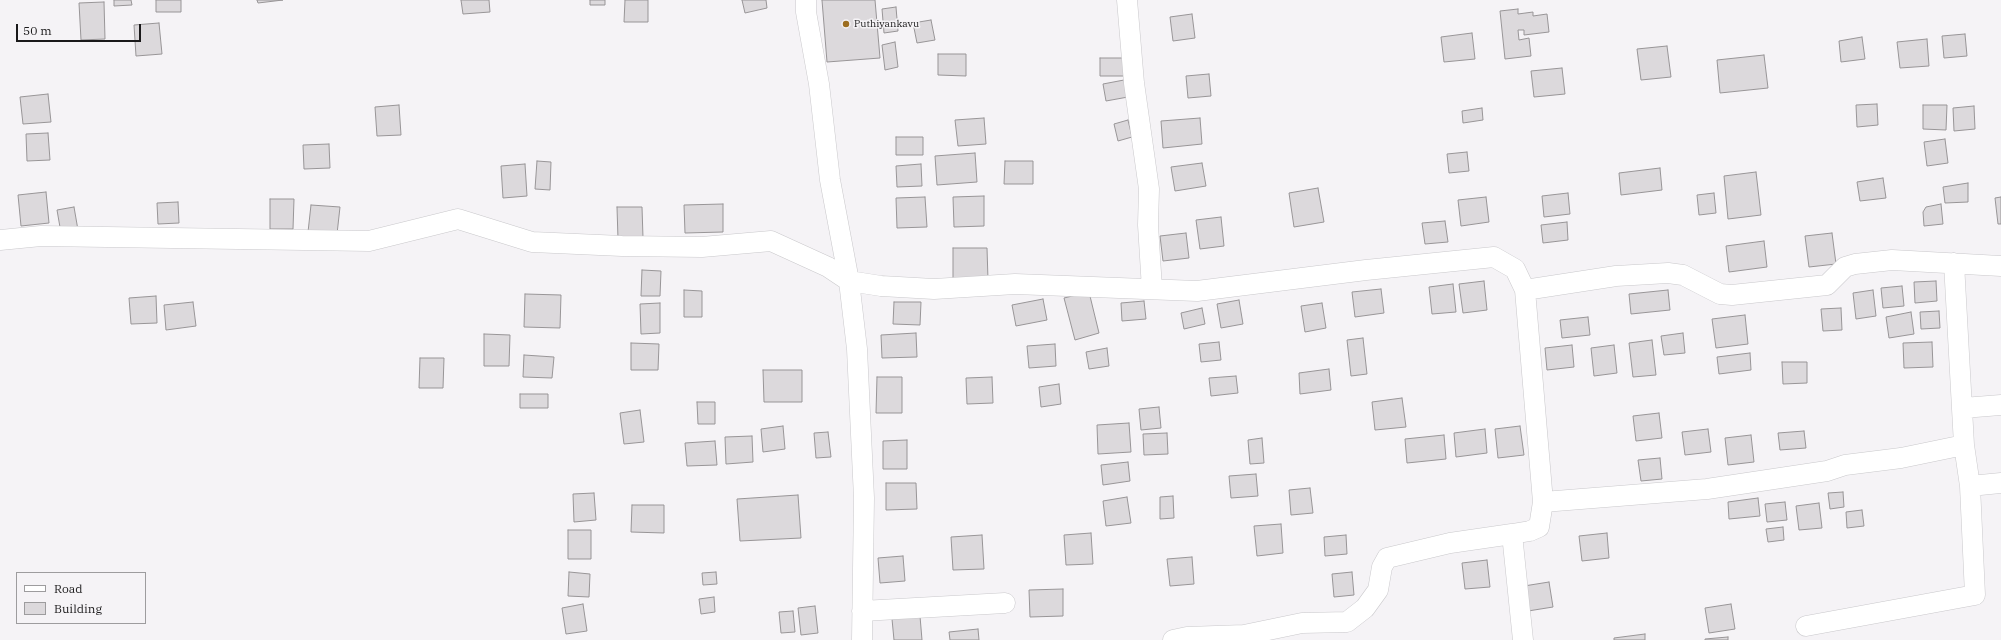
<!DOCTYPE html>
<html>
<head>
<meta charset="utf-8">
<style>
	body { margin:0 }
	#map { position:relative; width:2001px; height:640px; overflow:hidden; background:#f5f3f6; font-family:"IBM Plex Serif",serif }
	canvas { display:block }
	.legend { position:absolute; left:16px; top:572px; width:130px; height:52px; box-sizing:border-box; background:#f5f3f6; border:1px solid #9d9c9e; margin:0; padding:5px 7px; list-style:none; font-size:12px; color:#1a191a }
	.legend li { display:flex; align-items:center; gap:8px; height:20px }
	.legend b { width:20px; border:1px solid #9d9c9e }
	.scale { position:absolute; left:16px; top:24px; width:125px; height:18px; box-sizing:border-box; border:2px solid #1a191a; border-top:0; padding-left:5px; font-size:12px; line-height:14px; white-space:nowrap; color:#1a191a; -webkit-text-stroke:3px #f5f3f6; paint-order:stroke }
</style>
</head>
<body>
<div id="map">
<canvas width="2001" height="640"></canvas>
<ul class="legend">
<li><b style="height:5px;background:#fff"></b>Road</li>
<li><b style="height:11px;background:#dcd9dc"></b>Building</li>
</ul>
<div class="scale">50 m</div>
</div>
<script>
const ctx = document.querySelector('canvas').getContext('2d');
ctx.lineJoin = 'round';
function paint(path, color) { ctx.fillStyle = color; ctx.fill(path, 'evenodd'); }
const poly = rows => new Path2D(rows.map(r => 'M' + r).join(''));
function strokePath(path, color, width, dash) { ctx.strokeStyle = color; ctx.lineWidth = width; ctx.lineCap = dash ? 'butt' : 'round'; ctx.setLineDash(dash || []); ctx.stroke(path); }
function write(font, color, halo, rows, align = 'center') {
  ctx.font = font + ' "IBM Plex Serif",serif'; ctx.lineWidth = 3; ctx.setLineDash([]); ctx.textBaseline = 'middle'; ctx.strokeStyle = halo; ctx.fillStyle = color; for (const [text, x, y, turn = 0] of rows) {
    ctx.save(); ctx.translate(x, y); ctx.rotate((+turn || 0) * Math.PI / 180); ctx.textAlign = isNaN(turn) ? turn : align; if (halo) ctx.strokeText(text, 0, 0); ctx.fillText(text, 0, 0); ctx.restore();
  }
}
const building = poly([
	[114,0,131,0,132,5,114,6,114,0],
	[156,0,181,0,181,12,156,12,156,0],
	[257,0,283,0,258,3,257,0],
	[461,0,489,0,490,12,463,14,461,0],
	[590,0,605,0,605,5,590,5,590,0],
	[625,0,648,0,648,22,624,22,625,0],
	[742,0,766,0,767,8,745,13,742,0],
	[822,0,875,0,880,58,827,62,822,0],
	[104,2,105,39,81,40,79,3,104,2],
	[896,7,898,31,884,33,882,9,896,7],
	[1518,9,1518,14,1533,12,1533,16,1547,14,1549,32,1524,35,1524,30,1518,30,1519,40,1529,38,1531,56,1505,59,1500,11,1518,9],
	[1192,14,1195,38,1173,41,1170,17,1192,14],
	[931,20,935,40,917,43,913,23,931,20],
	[159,23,162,54,136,56,134,25,159,23],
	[1472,33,1475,59,1444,62,1441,37,1472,33],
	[1965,34,1967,56,1944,58,1942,36,1965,34],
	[1862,37,1865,59,1841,62,1839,41,1862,37],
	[1927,39,1929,66,1900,68,1897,42,1927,39],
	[895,42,898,67,885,70,882,45,895,42],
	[1667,46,1671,77,1641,80,1637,49,1667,46],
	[938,54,966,54,966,76,938,75,938,54],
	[1764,55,1768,88,1720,93,1717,60,1764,55],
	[1100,58,1124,58,1124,76,1100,76,1100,58],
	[1562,68,1565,94,1534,97,1531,71,1562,68],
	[1209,74,1211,96,1188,98,1186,76,1209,74],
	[1124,80,1128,97,1106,101,1103,84,1124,80],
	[48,94,51,122,23,124,20,97,48,94],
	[1877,104,1878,125,1857,127,1856,105,1877,104],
	[399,105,401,135,377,136,375,107,399,105],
	[1923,105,1947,105,1946,130,1923,129,1923,105],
	[1974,106,1975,129,1954,131,1953,108,1974,106],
	[1482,108,1483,120,1463,123,1462,111,1482,108],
	[984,118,986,144,958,146,955,120,984,118],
	[1200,118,1202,144,1163,148,1161,121,1200,118],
	[1128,120,1132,137,1118,141,1114,124,1128,120],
	[48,133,50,160,27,161,26,134,48,133],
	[896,137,923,137,923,155,896,155,896,137],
	[1945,139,1948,163,1927,166,1924,142,1945,139],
	[329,144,330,168,304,169,303,145,329,144],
	[1467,152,1469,171,1449,173,1447,154,1467,152],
	[975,153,977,182,937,185,935,156,975,153],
	[537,161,551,162,550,190,535,189,537,161],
	[1005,161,1033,161,1033,184,1004,184,1005,161],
	[1202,163,1206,186,1175,191,1171,167,1202,163],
	[525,164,527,196,503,198,501,166,525,164],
	[921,164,922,186,897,187,896,166,921,164],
	[1660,168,1662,190,1621,195,1619,173,1660,168],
	[1756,172,1761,215,1728,219,1724,176,1756,172],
	[1883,178,1886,198,1860,201,1857,182,1883,178],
	[1968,183,1968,202,1945,203,1943,187,1968,183],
	[1318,188,1324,222,1294,227,1289,193,1318,188],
	[46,192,49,223,21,226,18,195,46,192],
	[1568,193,1570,214,1544,217,1542,196,1568,193],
	[1714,193,1716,213,1699,215,1697,195,1714,193],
	[984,196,984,226,954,227,953,197,984,196],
	[925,197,927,227,897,228,896,198,925,197],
	[1486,197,1489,222,1461,226,1458,200,1486,197],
	[2001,197,2001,224,1998,224,1995,198,2001,197],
	[270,199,294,199,293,229,270,229,270,199],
	[178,202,179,223,158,224,157,203,178,202],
	[723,204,723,232,685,233,684,205,723,204],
	[1941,204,1943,224,1924,226,1923,212,1926,207,1941,204],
	[311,205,340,207,337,234,308,232,311,205],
	[74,207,78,230,61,233,57,210,74,207],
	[617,207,642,207,643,238,618,239,617,207],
	[1221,217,1224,246,1200,249,1196,220,1221,217],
	[1445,221,1448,242,1425,244,1422,223,1445,221],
	[1567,222,1568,240,1543,243,1541,225,1567,222],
	[1186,233,1189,258,1163,261,1160,236,1186,233],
	[1832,233,1836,264,1809,267,1805,236,1832,233],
	[1764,241,1767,267,1729,272,1726,246,1764,241],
	[953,248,987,248,988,280,953,281,953,248],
	[642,270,661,271,660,296,641,296,642,270],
	[1484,281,1487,310,1463,313,1459,284,1484,281],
	[1936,281,1937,301,1915,303,1914,282,1936,281],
	[1453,284,1456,312,1432,314,1429,287,1453,284],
	[1902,286,1904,306,1883,308,1881,288,1902,286],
	[1381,289,1384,313,1355,317,1352,292,1381,289],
	[684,290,702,291,702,317,684,317,684,290],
	[1668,290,1670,310,1631,314,1629,294,1668,290],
	[1873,290,1876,316,1856,319,1853,293,1873,290],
	[1089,292,1099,333,1075,340,1064,298,1089,292],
	[525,294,561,295,560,328,524,327,525,294],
	[156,296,157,323,131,324,129,298,156,296],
	[1043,299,1047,320,1016,326,1012,305,1043,299],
	[1239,300,1243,324,1221,328,1217,304,1239,300],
	[1144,301,1146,319,1122,321,1121,303,1144,301],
	[193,302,196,326,166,330,164,305,193,302],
	[894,302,921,302,920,325,893,324,894,302],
	[660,303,660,333,641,334,640,304,660,303],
	[1322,303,1326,328,1305,332,1301,306,1322,303],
	[1202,308,1205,324,1184,329,1181,313,1202,308],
	[1841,308,1842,330,1823,331,1821,309,1841,308],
	[1939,311,1940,328,1921,329,1920,312,1939,311],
	[1911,312,1914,334,1889,338,1886,317,1911,312],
	[1745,315,1748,344,1716,348,1712,319,1745,315],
	[1588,317,1590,335,1562,338,1560,320,1588,317],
	[916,333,917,357,882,358,881,335,916,333],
	[1683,333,1685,353,1664,355,1661,336,1683,333],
	[484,334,510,335,509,366,484,366,484,334],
	[1363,338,1367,374,1351,376,1347,340,1363,338],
	[1652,340,1656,375,1633,377,1629,343,1652,340],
	[1219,342,1221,360,1201,362,1199,344,1219,342],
	[1932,342,1933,367,1904,368,1903,343,1932,342],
	[631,343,659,344,658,370,631,370,631,343],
	[1055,344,1056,366,1029,368,1027,346,1055,344],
	[1572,345,1574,367,1547,370,1545,348,1572,345],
	[1614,345,1617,373,1594,376,1591,348,1614,345],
	[1107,348,1109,366,1089,369,1086,352,1107,348],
	[1750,353,1751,370,1719,374,1717,357,1750,353],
	[524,355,554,357,552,378,523,377,524,355],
	[420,358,444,358,443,388,419,388,420,358],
	[1782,362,1807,362,1807,383,1783,384,1782,362],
	[1329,369,1331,390,1300,394,1299,373,1329,369],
	[763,370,802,370,802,402,764,402,763,370],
	[1236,376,1238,393,1211,396,1209,378,1236,376],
	[877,377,902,377,902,413,876,413,877,377],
	[992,377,993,403,967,404,966,378,992,377],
	[1059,384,1061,404,1041,407,1039,387,1059,384],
	[520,394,548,394,548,408,520,408,520,394],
	[1402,398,1406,427,1375,430,1372,402,1402,398],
	[697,402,715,402,715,424,698,424,697,402],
	[1159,407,1161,428,1141,430,1139,409,1159,407],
	[640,410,644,442,624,444,620,413,640,410],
	[1659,413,1662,438,1636,441,1633,416,1659,413],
	[1129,423,1131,452,1098,454,1097,425,1129,423],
	[783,426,785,449,763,452,761,429,783,426],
	[1520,426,1524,455,1498,458,1495,429,1520,426],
	[1485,429,1487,453,1456,457,1454,433,1485,429],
	[1708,429,1711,452,1685,455,1682,432,1708,429],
	[1804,431,1806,448,1780,450,1778,433,1804,431],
	[828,432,831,457,816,458,814,433,828,432],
	[1167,433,1168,454,1144,455,1143,434,1167,433],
	[1444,435,1446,459,1407,463,1405,439,1444,435],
	[1751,435,1754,462,1728,465,1725,438,1751,435],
	[752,436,753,462,726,464,725,437,752,436],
	[1262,438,1264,463,1250,464,1248,440,1262,438],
	[907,440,907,469,883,469,883,441,907,440],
	[715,441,717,465,687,466,685,443,715,441],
	[1660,458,1662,479,1641,481,1638,460,1660,458],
	[1128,462,1130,481,1103,485,1101,465,1128,462],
	[1256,474,1258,496,1231,498,1229,476,1256,474],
	[886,483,916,483,917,509,886,510,886,483],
	[1310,488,1313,513,1291,515,1289,490,1310,488],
	[1843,492,1844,507,1830,509,1828,493,1843,492],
	[594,493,596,520,574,522,573,494,594,493],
	[798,495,801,538,740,541,737,499,798,495],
	[1173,496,1174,518,1160,519,1160,497,1173,496],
	[1127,497,1131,523,1106,526,1103,501,1127,497],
	[1758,498,1760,516,1729,519,1728,502,1758,498],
	[1785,502,1787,520,1767,522,1765,504,1785,502],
	[1819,503,1822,528,1799,530,1796,506,1819,503],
	[632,505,664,505,664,533,631,532,632,505],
	[1862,510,1864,526,1847,528,1846,512,1862,510],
	[1281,524,1283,553,1257,556,1254,526,1281,524],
	[1783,527,1784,540,1768,542,1766,529,1783,527],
	[568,530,591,530,591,559,568,559,568,530],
	[1091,533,1093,564,1066,565,1064,535,1091,533],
	[1607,533,1609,558,1582,561,1579,536,1607,533],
	[982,535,984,569,953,570,951,537,982,535],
	[1346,535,1347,554,1325,556,1324,537,1346,535],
	[903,556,905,581,880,583,878,558,903,556],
	[1192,557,1194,584,1170,586,1167,559,1192,557],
	[1487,560,1490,587,1465,589,1462,563,1487,560],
	[569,572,590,574,589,597,568,596,569,572],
	[716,572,717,584,703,585,702,573,716,572],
	[1352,572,1354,595,1334,597,1332,574,1352,572],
	[1549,582,1553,607,1528,611,1524,586,1549,582],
	[1063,589,1063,616,1030,617,1029,590,1063,589],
	[714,597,715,612,701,614,699,599,714,597],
	[583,604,587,631,566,634,562,608,583,604],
	[1731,604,1735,629,1709,633,1705,608,1731,604],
	[815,606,818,633,801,635,798,608,815,606],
	[793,611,795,632,781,633,779,612,793,611],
	[920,616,922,640,894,640,892,619,920,616],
	[978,629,979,640,950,640,949,632,978,629],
	[1645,634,1645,640,1614,640,1614,638,1645,634],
	[1728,637,1728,640,1705,640,1705,639,1728,637]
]);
paint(building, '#dcd9dc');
strokePath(building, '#989597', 1);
const street = poly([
	[806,0,806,12,819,84,830,180,849,281,881,286,934,289,1015,284,1197,291,1366,270,1494,257,1515,269,1525,290,1543,502,1539,527,1530,531,1512,534],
	[1127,0,1134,83,1149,189,1148,225,1152,289],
	[0,240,41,236,369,241,458,219,532,242,622,246,702,247,771,241,828,267,849,281,857,349,864,498,862,640],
	[1525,290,1616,276,1668,273,1683,275,1720,294,1732,295,1827,285,1845,267,1855,264,1892,260,2001,266],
	[1963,408,2001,405],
	[1964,445,1970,486,2001,483],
	[1543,502,1707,489,1827,471,1845,465,1901,458,1964,445,1954,263],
	[862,611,1005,603],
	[1806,626,1975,595,1970,486],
	[1173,640,1187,637,1244,635,1302,623,1347,622,1365,608,1378,590,1382,567,1387,558,1450,543,1512,534,1523,640]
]);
strokePath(street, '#c9c8cb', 21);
strokePath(street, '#fff', 20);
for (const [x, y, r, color] of [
	[846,24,4,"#9d6e20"]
]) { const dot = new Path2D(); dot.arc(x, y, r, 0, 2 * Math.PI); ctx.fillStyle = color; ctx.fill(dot); strokePath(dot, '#f5f3f6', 1.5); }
write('10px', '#1a191a', '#f5f3f6', [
	["Puthiyankavu",854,24]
], 'left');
</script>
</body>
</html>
